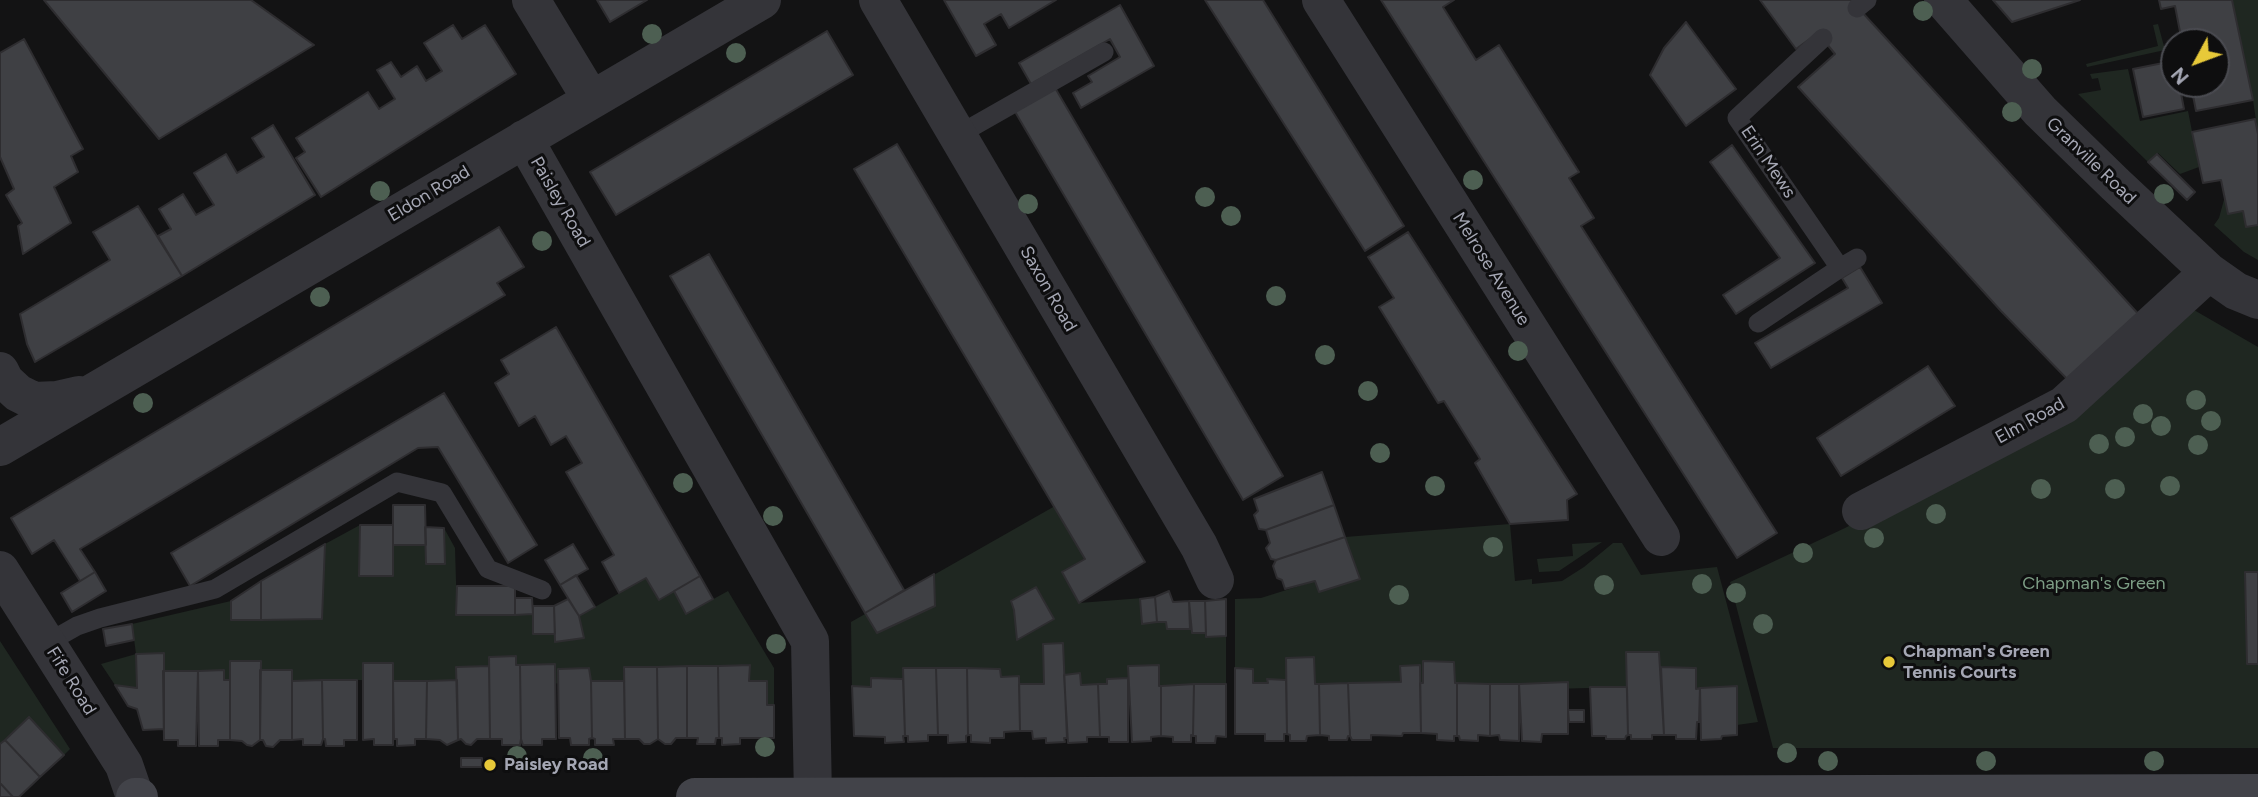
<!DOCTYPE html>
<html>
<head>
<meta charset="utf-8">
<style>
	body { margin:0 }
	#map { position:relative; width:2258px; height:797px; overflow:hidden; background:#131314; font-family:Figtree,sans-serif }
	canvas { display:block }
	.north { position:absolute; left:2160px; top:28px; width:70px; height:70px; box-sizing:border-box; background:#0e0e0f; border:2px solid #4a4b51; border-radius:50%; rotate:229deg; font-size:19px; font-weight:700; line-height:28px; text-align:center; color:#a5a7b4 }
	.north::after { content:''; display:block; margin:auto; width:24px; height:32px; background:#e7c939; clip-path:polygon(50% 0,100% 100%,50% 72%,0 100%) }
</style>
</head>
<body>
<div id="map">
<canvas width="2258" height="797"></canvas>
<div class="north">N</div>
</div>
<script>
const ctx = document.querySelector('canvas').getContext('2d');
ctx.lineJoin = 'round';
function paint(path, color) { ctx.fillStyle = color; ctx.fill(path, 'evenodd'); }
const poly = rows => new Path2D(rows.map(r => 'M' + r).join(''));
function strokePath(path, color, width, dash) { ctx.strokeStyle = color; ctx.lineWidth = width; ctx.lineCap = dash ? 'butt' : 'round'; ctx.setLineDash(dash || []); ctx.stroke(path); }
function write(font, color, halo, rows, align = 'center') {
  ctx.font = font + ' Figtree,sans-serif'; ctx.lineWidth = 6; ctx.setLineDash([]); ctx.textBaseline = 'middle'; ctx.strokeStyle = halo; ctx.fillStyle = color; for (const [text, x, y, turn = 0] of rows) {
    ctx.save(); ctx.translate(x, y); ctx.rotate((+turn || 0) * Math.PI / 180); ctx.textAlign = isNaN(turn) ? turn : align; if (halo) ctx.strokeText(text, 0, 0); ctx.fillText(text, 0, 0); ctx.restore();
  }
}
paint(poly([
	[2232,0,2258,0,2258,134,2253,100],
	[2158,24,2165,50,2087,67,2086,64,2158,46,2153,25],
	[2128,69,2140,121,2188,111,2199,167,2180,174,2158,153,2148,162,2078,94,2101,90,2098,78,2092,79,2090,74],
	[2225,196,2228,214,2243,211,2246,227,2258,225,2258,260,2244,252,2214,225,2219,218],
	[2194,310,2258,347,2258,748,1773,748,1730,582,1845,528,1988,455],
	[1062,502,1092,554,1062,572,1079,603,1155,597,1173,602,1226,599,1226,693,852,693,851,622],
	[1510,524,1515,581,1532,579,1532,584,1562,581,1584,567,1613,543,1622,543,1641,575,1717,567,1758,722,1737,725,1732,696,1590,694,1589,688,1235,697,1235,599,1261,598,1315,581,1346,583,1337,542,1345,537],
	[360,525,367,533,444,528,455,548,457,615,561,614,579,616,646,578,674,591,686,614,728,591,774,668,774,705,767,705,763,687,357,680,137,688,115,685,101,664,136,654,132,624,231,601,231,620,322,619,325,544],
	[1602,542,1559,571,1539,572,1537,559,1573,556,1572,544],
	[0,641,70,749,64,755,29,717,0,744]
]), '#1f2721');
const building = poly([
	[44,0,251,0,314,45,159,139,44,0],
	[597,0,647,0,610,22,597,0],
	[944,0,1056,0,1009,28,1001,14,984,24,996,45,976,56,944,0],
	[1205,0,1263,0,1404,226,1365,251,1205,0],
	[1381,0,1454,0,1443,7,1476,60,1499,45,1579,172,1569,178,1594,218,1581,226,1777,533,1737,558,1381,0],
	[1760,0,1851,0,2142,318,2070,382,2001,311,1798,87,1835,54,1818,33,1796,49,1760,0],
	[1993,0,2080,0,2012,22,1993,0],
	[2159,0,2232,0,2253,100,2196,111,2191,85,2180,88,2184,109,2143,117,2133,69,2173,61,2174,84,2216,84,2216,42,2182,42,2175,6,2161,9,2159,0],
	[1120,5,1154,66,1081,108,1073,93,1092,82,1088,76,1120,57,1110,39,1031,84,1019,63,1120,5],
	[1686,22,1736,89,1686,126,1650,75,1664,48,1686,22],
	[453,25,462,39,485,25,516,74,321,197,296,158,305,152,296,138,368,92,379,109,395,99,377,70,391,62,401,77,417,66,426,81,442,71,424,43,453,25],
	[827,31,853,75,616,215,590,172,827,31],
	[24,39,83,149,71,156,78,172,54,187,71,223,23,254,18,226,22,223,6,195,14,189,0,157,0,53,24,39],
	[1054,86,1283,476,1243,500,1014,110,1054,86],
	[2255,119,2258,134,2258,225,2246,227,2243,211,2228,214,2221,180,2203,183,2192,132,2255,119],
	[273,125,315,195,182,276,158,236,171,229,159,209,183,194,196,215,214,205,194,173,226,154,237,173,264,157,252,138,273,125],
	[897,144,1145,562,1079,603,1062,572,1085,559,854,169,897,144],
	[1732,145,1815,263,1736,314,1723,295,1780,258,1710,162,1732,145],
	[2157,154,2195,192,2187,200,2148,162,2157,154],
	[138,206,182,276,35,362,27,344,20,314,110,260,93,232,138,206],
	[499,227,524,267,497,283,505,295,80,549,95,572,80,581,54,540,32,554,11,518,499,227],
	[1408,232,1577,494,1567,500,1568,520,1510,524,1475,463,1480,459,1477,454,1444,401,1438,403,1379,307,1394,298,1368,257,1408,232],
	[709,254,904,590,865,613,670,276,709,254],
	[1860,267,1882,303,1771,368,1755,343,1848,288,1842,278,1860,267],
	[556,327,700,576,659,600,646,578,619,593,602,562,614,555,566,472,582,463,566,436,551,445,535,416,519,426,495,383,509,374,501,360,556,327],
	[1928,366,1955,406,1841,476,1817,438,1928,366],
	[444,393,537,545,508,563,438,447,418,448,190,586,171,553,444,393],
	[1322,472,1334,505,1266,530,1259,529,1254,515,1258,511,1254,499,1322,472],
	[393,505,425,505,426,545,393,545,393,505],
	[1334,505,1345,537,1276,560,1271,559,1266,548,1270,543,1266,530,1334,505],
	[360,525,393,525,393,576,359,576,360,525],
	[425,527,444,528,445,564,426,564,425,527],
	[1345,537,1360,579,1319,592,1315,581,1285,589,1282,580,1277,578,1273,566,1276,560,1345,537],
	[325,544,322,619,261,620,261,581,325,544],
	[573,544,588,569,560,585,545,560,573,544],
	[95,572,106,591,72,612,61,593,95,572],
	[2245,572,2258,572,2258,664,2247,664,2245,572],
	[934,574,935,606,877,633,865,613,934,574],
	[576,575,595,607,579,616,560,585,576,575],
	[700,576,713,599,686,614,674,591,700,576],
	[261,581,261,620,231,620,231,601,261,581],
	[457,586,515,586,515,615,456,615,457,586],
	[1036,587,1054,619,1017,640,1014,610,1011,601,1036,587],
	[1169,591,1173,602,1189,601,1190,629,1167,629,1166,622,1157,622,1155,597,1169,591],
	[1155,597,1157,622,1142,624,1140,599,1155,597],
	[515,598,532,598,533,614,515,615,515,598],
	[568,599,579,616,584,638,555,642,554,606,568,599],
	[1226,599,1226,636,1206,637,1205,601,1226,599],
	[1189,601,1205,601,1206,633,1192,633,1189,601],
	[533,606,554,606,555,634,533,634,533,606],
	[132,624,134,640,106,646,103,629,132,624],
	[1063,643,1067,738,1064,738,1065,742,1046,743,1046,738,1033,739,1032,731,1020,731,1019,684,1044,684,1043,644,1063,643],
	[1626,652,1659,652,1664,735,1652,735,1652,739,1631,739,1631,735,1628,735,1626,652],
	[164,653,164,729,143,730,137,709,128,706,115,685,137,688,136,654,164,653],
	[516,656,516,665,520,665,521,739,520,745,502,745,502,739,490,739,489,657,516,656],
	[1314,657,1315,684,1319,684,1320,735,1307,736,1306,741,1290,741,1290,735,1287,734,1286,658,1314,657],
	[230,661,261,661,260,740,252,746,247,745,242,741,230,740,230,661],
	[1423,661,1454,662,1455,683,1457,683,1457,736,1454,736,1454,741,1437,740,1437,734,1421,733,1420,683,1423,683,1423,661],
	[363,663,393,663,393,745,374,745,374,739,363,740,363,663],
	[555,664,556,739,542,739,542,745,523,745,521,739,520,665,555,664],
	[750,665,749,681,767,681,767,705,774,705,774,738,740,738,740,744,722,745,722,738,719,738,718,666,750,665],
	[1159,665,1159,686,1161,686,1161,736,1151,737,1151,741,1132,742,1128,666,1159,665],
	[1420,665,1421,733,1403,733,1402,736,1371,735,1371,740,1352,740,1350,736,1348,683,1401,682,1400,666,1420,665],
	[489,666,490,739,477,739,471,745,466,744,461,739,458,740,456,667,489,666],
	[687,666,718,666,719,738,716,738,715,744,697,744,698,738,687,738,687,666],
	[687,666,687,738,676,738,671,744,665,744,658,739,657,667,687,666],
	[624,667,657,667,658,739,650,744,644,744,639,739,625,739,624,667],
	[1661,667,1696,668,1696,689,1700,688,1699,722,1697,722,1696,739,1676,739,1676,735,1664,735,1661,667],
	[589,668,591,681,592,738,589,739,589,745,571,745,570,738,559,738,558,669,589,668],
	[903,668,936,668,938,735,928,735,928,741,908,742,908,736,905,736,903,668],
	[936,668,967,668,968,735,966,736,966,742,948,743,948,735,938,735,936,668],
	[967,668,1000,669,1001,677,1019,676,1020,731,1004,732,1004,738,990,738,990,743,971,742,971,735,968,735,967,668],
	[1235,668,1253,669,1253,683,1268,683,1267,679,1286,680,1287,734,1284,734,1284,741,1265,741,1265,734,1235,734,1235,668],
	[224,670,224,680,230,680,230,740,218,740,218,746,199,746,198,671,224,670],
	[260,670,292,670,292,740,280,740,273,747,266,746,263,740,260,740,260,670],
	[163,671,198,671,196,746,178,746,178,740,164,740,163,671],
	[1080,673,1081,685,1098,684,1100,737,1087,737,1087,742,1068,743,1064,675,1080,673],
	[871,678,903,679,905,736,903,736,904,742,885,743,885,737,854,736,852,686,871,687,871,678],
	[1128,678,1128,742,1109,742,1109,737,1100,737,1098,684,1107,684,1107,679,1128,678],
	[322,680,357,680,357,740,344,740,344,746,326,746,325,739,323,739,322,680],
	[322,680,323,739,321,745,303,745,303,739,292,740,292,681,322,680],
	[457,680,458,740,447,745,440,740,426,739,427,681,457,680],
	[393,681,427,681,426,739,415,739,415,745,397,746,397,739,394,739,393,681],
	[591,681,624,681,625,739,613,739,614,745,595,745,595,739,592,738,591,681],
	[1568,682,1568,734,1542,734,1541,742,1522,741,1519,684,1568,682],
	[1348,683,1350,736,1348,736,1347,740,1329,740,1329,736,1320,735,1319,684,1348,683],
	[1457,683,1490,684,1490,736,1478,735,1478,741,1460,740,1459,736,1457,736,1457,683],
	[1194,684,1226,684,1226,737,1216,736,1215,743,1196,743,1196,736,1193,736,1194,684],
	[1194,684,1193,736,1191,735,1191,742,1173,742,1173,737,1161,736,1161,686,1194,684],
	[1490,684,1519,684,1519,741,1500,740,1499,735,1490,736,1490,684],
	[1737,686,1737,735,1722,736,1721,739,1701,740,1700,688,1737,686],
	[1590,687,1627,687,1628,735,1626,736,1625,739,1606,739,1606,736,1592,736,1590,687],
	[1568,710,1584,710,1584,722,1569,722,1568,710],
	[29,717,64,755,40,777,5,740,29,717],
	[5,740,40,777,19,797,13,797,0,783,0,744,5,740],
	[461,758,482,758,482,767,461,767,461,758],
	[0,783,13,797,0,797,0,783]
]);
paint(building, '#3f4044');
strokePath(building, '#2e2d30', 2);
strokePath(poly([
	[1857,8,1867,0],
	[958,135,1104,52],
	[1840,268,1857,258],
	[1758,323,1840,268,1737,118,1823,38],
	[47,643,77,626,100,618,215,589,397,482,442,493,488,569,542,590]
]), '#343439', 19);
strokePath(poly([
	[531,0,591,99],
	[878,0,1199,546,1215,580],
	[1321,0,1661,537],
	[1943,0,2040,111,2115,184,2209,272,2236,291,2258,300],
	[524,139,810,641,813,797],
	[0,371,5,381,18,393,34,401,57,400,79,395],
	[0,447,762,0],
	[1861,511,2064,405,2209,272],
	[0,570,124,765,135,797]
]), '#343439', 38);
strokePath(poly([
	[135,797,139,797],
	[695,797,2258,793]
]), '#424349', 38);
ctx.fillStyle = '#4d5f52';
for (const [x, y] of [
	[1923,11],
	[652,34],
	[736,53],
	[2032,69],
	[2012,112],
	[1473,180],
	[380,191],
	[2164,194],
	[1205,197],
	[1028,204],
	[1231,216],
	[542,241],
	[1276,296],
	[320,297],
	[1518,351],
	[1325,355],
	[1368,391],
	[2196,400],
	[143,403],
	[2143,414],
	[2211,421],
	[2161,426],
	[2125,437],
	[2099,444],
	[2198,445],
	[1380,453],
	[683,483],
	[1435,486],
	[2170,486],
	[2041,489],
	[2115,489],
	[1936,514],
	[773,516],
	[1874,538],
	[1493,547],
	[1803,553],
	[1702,584],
	[1604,585],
	[1736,593],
	[1399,595],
	[1763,624],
	[776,644],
	[765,747],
	[1787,753],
	[517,756],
	[593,758],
	[1828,761],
	[1986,761],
	[2154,761]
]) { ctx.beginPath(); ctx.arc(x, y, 10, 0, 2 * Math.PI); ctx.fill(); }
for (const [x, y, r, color] of [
	[1889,662,7,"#e7c939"],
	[490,765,7,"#e7c939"]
]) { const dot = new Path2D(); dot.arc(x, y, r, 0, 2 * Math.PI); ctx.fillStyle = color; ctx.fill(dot); strokePath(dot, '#0e0e0f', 2.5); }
write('18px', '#a5a7b4', '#0e0e0f', [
	["Granville Road",2091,161,44],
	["Erin Mews",1768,162,56],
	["Eldon Road",429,194,-31],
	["Paisley Road",560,202,60],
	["Melrose Avenue",1491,269,58],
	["Saxon Road",1048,289,60],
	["Elm Road",2030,421,-29],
	["Fife Road",71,681,58]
]);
write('18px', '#7d9e85', '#0e0e0f', [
	["Chapman's Green",2094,584]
]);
write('bold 18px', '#a5a7b4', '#0e0e0f', [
	["Chapman's Green",1903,652],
	["Tennis Courts",1903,673],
	["Paisley Road",504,765]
], 'left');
</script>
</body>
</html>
